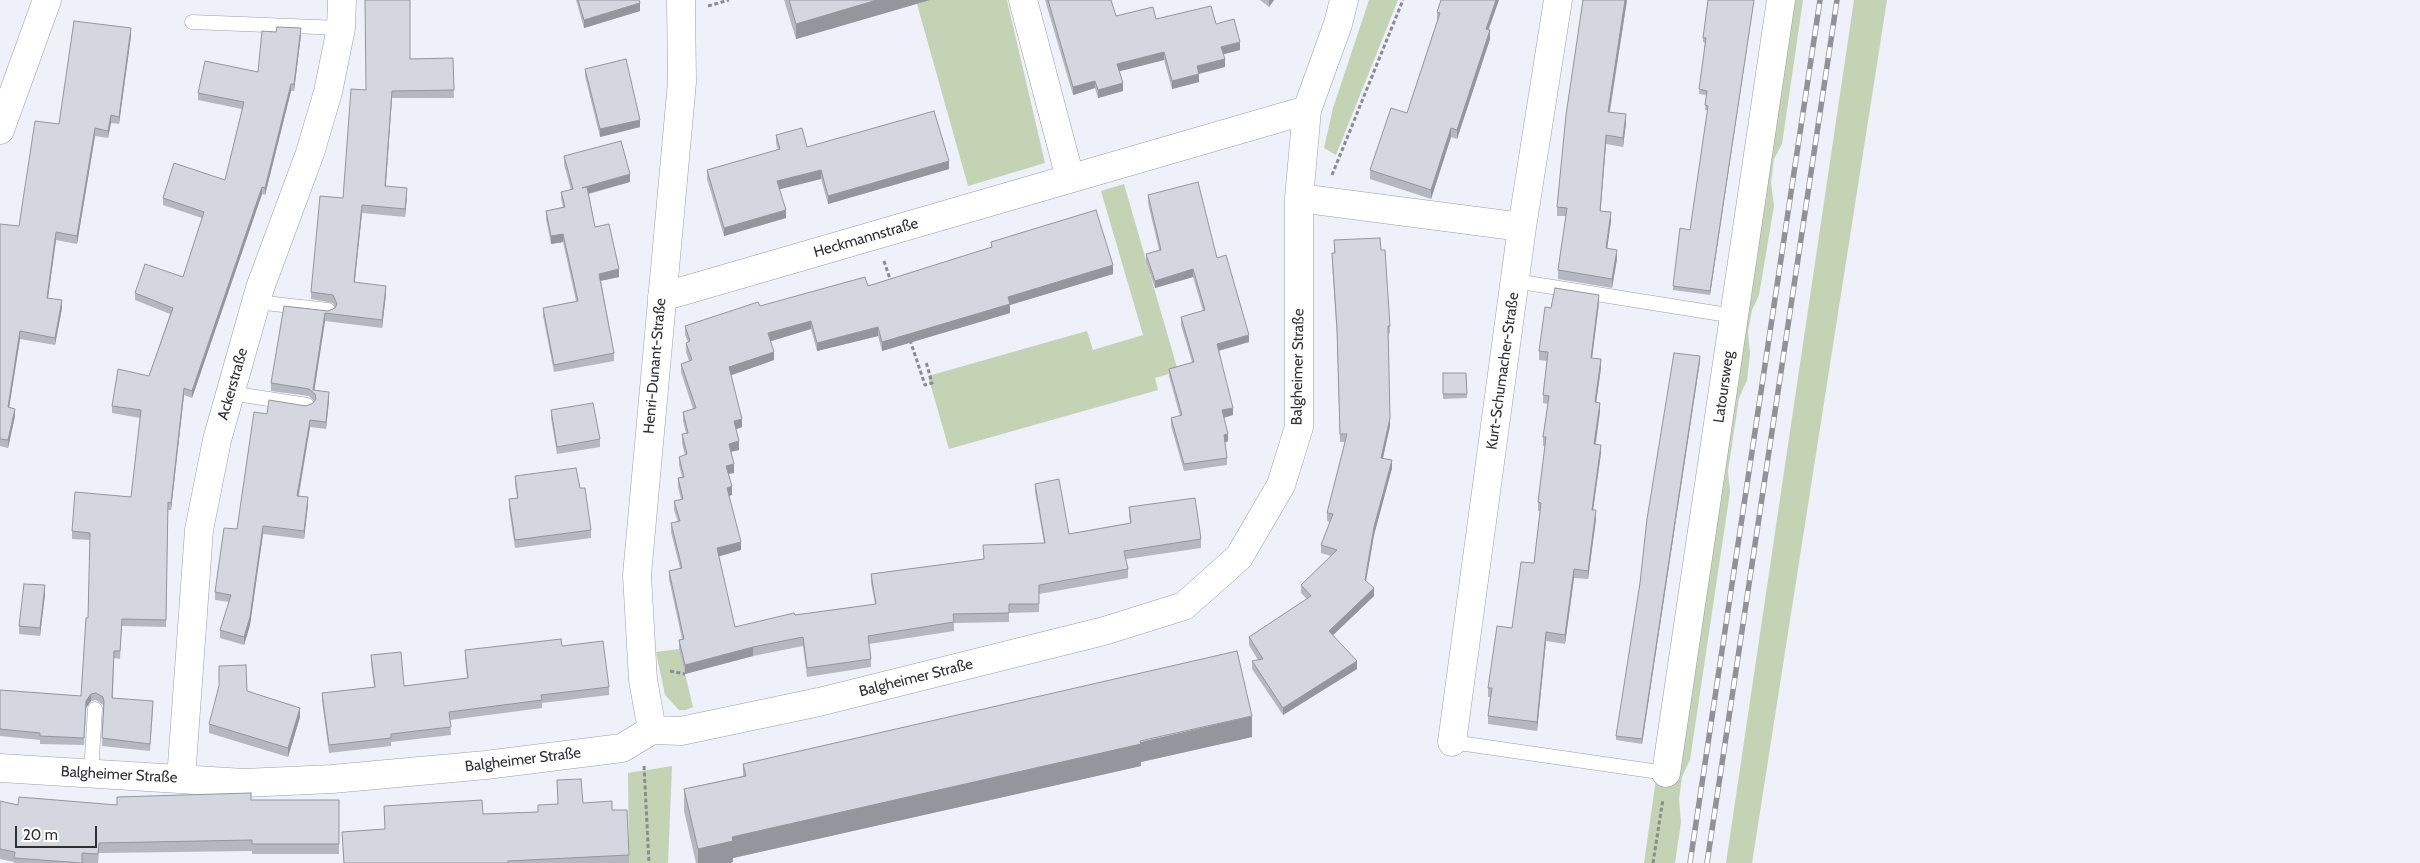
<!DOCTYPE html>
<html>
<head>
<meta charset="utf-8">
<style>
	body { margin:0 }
	#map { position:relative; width:2420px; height:863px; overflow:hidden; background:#eef0fa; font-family:Cabin,sans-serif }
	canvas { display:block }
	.scale { position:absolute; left:15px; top:826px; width:82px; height:22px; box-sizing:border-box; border:2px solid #2f3034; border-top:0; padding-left:6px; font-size:15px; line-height:18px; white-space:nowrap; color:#2f3034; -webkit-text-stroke:4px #fefefe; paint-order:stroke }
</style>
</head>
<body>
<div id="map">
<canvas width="2420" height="863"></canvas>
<div class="scale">20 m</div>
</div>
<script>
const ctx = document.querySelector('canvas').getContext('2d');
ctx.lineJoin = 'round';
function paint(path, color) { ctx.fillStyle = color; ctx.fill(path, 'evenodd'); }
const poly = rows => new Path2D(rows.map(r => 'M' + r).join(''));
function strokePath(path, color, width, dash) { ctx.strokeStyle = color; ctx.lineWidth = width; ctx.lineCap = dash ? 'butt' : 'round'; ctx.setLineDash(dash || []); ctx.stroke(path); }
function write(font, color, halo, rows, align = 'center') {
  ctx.font = font + ' Cabin,sans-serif'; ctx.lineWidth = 4.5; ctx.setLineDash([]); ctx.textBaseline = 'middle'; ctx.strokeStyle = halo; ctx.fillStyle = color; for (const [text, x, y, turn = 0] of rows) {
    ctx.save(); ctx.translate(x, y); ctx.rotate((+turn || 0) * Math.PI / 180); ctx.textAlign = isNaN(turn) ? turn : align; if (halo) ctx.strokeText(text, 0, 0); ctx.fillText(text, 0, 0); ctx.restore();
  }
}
paint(poly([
	[930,0,1007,0,1045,163,968,186,917,4],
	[1369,0,1398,0,1336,155,1324,148,1333,108],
	[1791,0,1803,0,1782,144,1774,159,1771,182,1774,206,1759,295,1752,310,1748,332,1750,354,1747,380,1739,398,1728,471,1730,492,1690,760,1682,777,1679,799,1681,822,1675,863,1644,863,1656,779],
	[1854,0,1887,0,1752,863,1726,863],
	[1124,184,1178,371,1155,378,1158,390,949,449,928,376,1087,331,1093,350,1143,335,1101,191],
	[679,649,693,707,686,710,679,710,665,695,656,652],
	[672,766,668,863,629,863,628,773]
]), '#c4d3b3');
const lane = poly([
	[192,22,341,28],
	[1515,281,1734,316],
	[256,302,328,310],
	[230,393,307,405],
	[1452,742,1666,773],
	[91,774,95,709]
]);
const street = poly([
	[1023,0,1070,178],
	[0,130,47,0],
	[1299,198,1522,227],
	[662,297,1307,110],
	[652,730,643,680,637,575,682,82,681,0],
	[1452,742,1522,227,1558,0],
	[0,768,244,783,332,779,486,765,622,748,652,730,681,731,819,702,1104,631,1184,606,1239,557,1281,485,1299,427,1299,198,1307,110,1338,24,1344,0],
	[1666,773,1781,0],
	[181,779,199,530,217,440,260,288,310,153,328,92,341,28,342,0]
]);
strokePath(lane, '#9c9ea7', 15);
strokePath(street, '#9c9ea7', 29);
strokePath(poly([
	[708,6,729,0],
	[1332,175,1403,0],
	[884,261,891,282],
	[910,340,925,385,932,383,926,362],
	[670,671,685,674],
	[644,766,649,863],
	[1653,863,1663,799]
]), '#8b8c93', 3, [4, 2.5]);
strokePath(lane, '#fff', 14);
strokePath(street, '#fff', 28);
const rail = poly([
	[1690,863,1820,0],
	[1707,863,1837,0]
]);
strokePath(rail, '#919299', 5.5);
strokePath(rail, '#fefefe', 4, [11]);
paint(poly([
	[576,0,639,0,640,11,584,28],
	[784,0,930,0,796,39],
	[1045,0,1111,0,1116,16,1216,24,1240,50,1223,54,1225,67,1199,74,1199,82,1172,89,1164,60,1119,71,1123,91,1098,98,1095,88,1073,95],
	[1260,0,1274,0,1269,7],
	[1583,0,1627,0,1610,112,1626,123,1623,147,1606,144,1600,211,1611,221,1607,248,1617,259,1612,288,1558,279,1558,270,1566,216,1557,216,1557,207],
	[1754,0,1710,295,1673,290,1673,286,1690,230,1708,110,1705,110,1706,95,1699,94,1705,43,1703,42,1703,38],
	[1437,12,1489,30,1490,39,1457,139,1451,137,1431,199,1370,179,1370,170,1407,113,1437,21],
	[301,35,294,91,291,91,265,195,262,194,192,398,184,395,171,510,168,510,166,627,122,626,120,659,114,658,113,698,153,709,150,751,102,746,103,708,103,705,96,700,91,701,86,708,84,745,40,744,40,740,0,736,0,690,81,696,88,618,90,540,72,539,72,531,131,497,140,418,112,413,112,406,149,376,170,314,135,300,135,293,183,277,202,218,163,205,163,198,225,180,242,109,198,100,198,93,258,72],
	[131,36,119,124,111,123,108,138,95,136,77,244,56,240,48,298,62,308,55,345,20,339,9,407,15,416,8,448,0,446,0,224,19,226,59,124],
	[453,58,454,98,392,98,386,186,407,196,405,217,362,213,354,282,386,294,382,328,325,321,314,390,329,400,326,429,310,427,299,496,308,505,304,539,263,534,250,625,244,645,220,638,220,630,229,602,215,600,215,592,237,529,267,414,306,406,313,403,314,401,309,396,271,391,271,383,284,306,328,311,335,308,333,303,311,299,311,292,343,198,366,90,410,59],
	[585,69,640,127,600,137,585,76],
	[776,135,807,147,949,169,828,204,821,179,779,189,786,218,724,236,707,179,707,170,778,150,776,143],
	[564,156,630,182,589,194,595,227,619,277,601,281,614,353,614,361,554,372,543,316,543,308,576,301,563,242,551,244,546,219,546,211,563,207,561,199,561,192,571,190,564,164],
	[1148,195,1217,258,1249,342,1219,351,1233,415,1224,418,1228,441,1225,442,1227,458,1227,465,1184,471,1171,426,1171,418,1180,416,1169,376,1169,369,1192,362,1181,325,1181,317,1203,311,1193,277,1155,288,1146,262,1146,254,1159,250,1148,203],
	[1334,240,1381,250,1390,326,1390,333,1388,334,1390,426,1383,458,1392,468,1374,535,1366,581,1374,596,1333,635,1357,669,1283,715,1252,669,1252,661,1258,660,1249,645,1249,637,1307,599,1301,593,1301,585,1331,556,1321,553,1321,545,1330,522,1327,521,1327,513,1345,442,1340,442,1337,337,1332,261,1332,253,1334,253],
	[991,242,1113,274,1010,305,1010,313,882,351,878,336,817,351,811,329,771,341,774,360,731,375,742,427,736,429,739,450,731,452,734,473,729,474,732,495,729,496,741,550,718,556,735,627,795,615,875,604,871,583,871,574,984,559,1044,543,1035,492,1035,484,1069,534,1130,523,1129,516,1129,507,1201,539,1201,548,1126,559,1128,569,1128,578,1039,594,1039,612,1009,613,1009,622,954,623,954,631,869,644,871,659,871,667,807,677,803,646,753,656,685,674,679,649,679,640,682,639,669,579,669,571,680,568,671,532,671,523,678,522,674,510,674,501,681,499,678,487,678,478,682,477,679,465,679,457,685,455,682,443,682,434,686,433,683,421,683,412,693,409,681,372,681,364,689,361,686,352,686,343,688,342,685,335,685,326,868,286,991,248],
	[1599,303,1592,358,1601,368,1596,402,1600,411,1596,444,1601,453,1593,510,1596,519,1588,579,1574,578,1565,644,1546,641,1537,731,1488,724,1488,716,1490,697,1488,697,1488,688,1512,628,1534,563,1540,511,1538,511,1538,502,1545,446,1543,446,1543,437,1548,404,1543,403,1543,395,1547,361,1539,360,1539,351],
	[1700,361,1642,744,1616,740,1616,736],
	[1443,373,1466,373,1467,398,1443,399],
	[551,410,600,439,600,447,557,454,551,418],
	[515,476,580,488,591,530,591,538,515,548,509,508,509,499,517,498,515,484],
	[45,594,40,636,19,634,19,626],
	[562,646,609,687,609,695,542,703,542,708,450,720,451,735,391,742,391,746,329,753,322,701,322,693,374,687,371,663,371,655,404,686,467,678,465,658,465,650],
	[247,691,300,717,288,757,209,733,209,724],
	[1252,737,1141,762,1141,766,733,858,733,862,730,863,696,863,684,811,684,789,743,776,743,764],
	[251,800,339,800,339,854,252,854,252,851,99,853,98,863,14,863,14,862,0,859,0,801,18,805,117,805],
	[583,803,612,810,629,855,629,863,344,863,342,832,385,829,384,806,483,814,538,812]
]), '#b6b8c1');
paint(poly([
	[877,0,930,0,796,39,796,24],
	[1269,0,1274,0,1269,7],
	[1496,0,1499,0,1486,37,1486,29],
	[1625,0,1627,0,1608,120,1608,112],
	[1754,0,1710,295,1710,291],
	[640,3,640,11,584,28,584,20],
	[131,28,131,36,119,124,119,117],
	[301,28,301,35,294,91,294,84],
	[1490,30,1490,39,1457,139,1457,130],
	[1240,42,1240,50,1221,55,1221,47],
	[1164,52,1164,60,1117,72,1117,64],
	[1225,59,1225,67,1197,74,1197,66],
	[1199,74,1199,82,1172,89,1172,81],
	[1095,81,1095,88,1073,95,1073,87],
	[1123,83,1123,91,1098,98,1098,90],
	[291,84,291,91,265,195,265,188],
	[392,91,392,98,385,194,385,186],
	[1626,114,1626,123,1623,147,1623,138],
	[111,115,111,123,108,138,108,131],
	[640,120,640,127,600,137,600,129],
	[95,128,95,136,77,244,77,236],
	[1451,128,1451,137,1431,199,1431,190],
	[1606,135,1606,144,1600,219,1600,211],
	[949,161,949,169,828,204,828,196],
	[821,170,821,179,777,190,777,181],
	[630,174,630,182,582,195,582,188],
	[262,187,262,194,192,398,192,391],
	[407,188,407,196,405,217,405,209],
	[362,205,362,213,354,290,354,282],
	[786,210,786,218,724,236,724,228],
	[1611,212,1611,221,1606,257,1606,248],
	[56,232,56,240,47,305,47,298],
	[563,234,563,242,551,244,551,236],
	[1617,250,1617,259,1612,288,1612,279],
	[1113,265,1113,274,1010,305,1010,313,882,351,882,342,1008,297],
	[619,269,619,277,599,281,599,274],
	[1193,269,1193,277,1155,288,1155,281],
	[386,286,386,294,382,328,382,320],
	[1599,295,1599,303,1591,366,1591,358],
	[62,300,62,308,55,345,55,338],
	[325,313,325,321,314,393,313,390],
	[811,321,811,329,768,342,768,333],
	[878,327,878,336,817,351,817,343],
	[20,331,20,339,8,415,8,407],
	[1249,335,1249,342,1217,351,1217,344],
	[774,352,774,360,729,376,729,367],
	[1700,356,1700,361,1642,744,1642,739],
	[1601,359,1601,368,1595,411,1595,402],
	[184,388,184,395,171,510,171,503],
	[329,392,329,400,326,429,326,422],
	[1600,403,1600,411,1594,453,1594,444],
	[1233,408,1233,415,1222,418,1222,410],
	[15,409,15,416,8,448,8,440],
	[1390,418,1390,426,1381,466,1381,458],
	[742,419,742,427,734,430,734,421],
	[310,420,310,427,297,503,297,496],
	[1228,434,1228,441,1224,443,1224,435],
	[739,441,739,450,729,452,729,444],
	[1601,445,1601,453,1592,518,1592,510],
	[1392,460,1392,468,1374,535,1365,587,1365,580,1374,527],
	[734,464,734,473,726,474,726,466],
	[732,486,732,495,727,496,727,488],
	[308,497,308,505,304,539,304,531],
	[1596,510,1596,519,1588,579,1588,571],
	[263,526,263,534,250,625,244,645,244,637],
	[741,542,741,550,717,557,717,548],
	[1574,569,1574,578,1565,644,1565,635],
	[45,585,45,594,40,636,40,628],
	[1374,588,1374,596,1329,639,1329,631],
	[1546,632,1546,641,1537,731,1537,722],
	[753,647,753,656,685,674,685,665],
	[1357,661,1357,669,1283,715,1283,708],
	[91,694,91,701,86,708,84,745,86,701],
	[300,708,300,717,288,757,288,748],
	[1252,716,1252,737,1141,762,1141,766,733,858,733,862,730,863,698,863,698,849,732,837]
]), '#94969d');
const building = poly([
	[365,0,410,0,410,59,453,58,454,90,392,91,385,186,407,188,405,209,362,205,354,282,386,286,382,320,325,313,313,390,329,392,326,422,310,420,297,496,308,497,304,531,263,526,250,617,244,637,220,630,231,595,215,592,224,528,237,529,254,412,267,414,269,400,306,406,313,403,316,399,315,394,309,389,271,383,284,306,328,311,335,308,337,304,333,295,311,292,320,196,343,198,351,89,366,90,365,0],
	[578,0,639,0,640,3,584,20,578,0],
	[789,0,877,0,796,24,789,0],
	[1048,0,1111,0,1116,16,1153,7,1156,19,1211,6,1216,24,1234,19,1240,42,1221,47,1225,59,1197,66,1199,74,1172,81,1164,52,1117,64,1123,83,1098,90,1095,81,1073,87,1048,0],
	[1441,0,1496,0,1486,29,1490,30,1457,130,1451,128,1431,190,1370,170,1391,108,1407,113,1440,13,1437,12,1441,0],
	[1583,0,1625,0,1608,112,1626,114,1623,138,1606,135,1600,211,1611,212,1606,248,1617,250,1612,279,1558,270,1567,208,1557,207,1566,115,1583,0],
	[1708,0,1754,0,1710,291,1673,286,1680,228,1690,230,1708,106,1705,105,1707,91,1699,89,1706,38,1703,38,1708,0],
	[74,21,131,28,119,117,111,115,108,131,95,128,77,236,56,232,47,298,62,300,55,338,20,331,8,407,15,409,8,440,0,439,0,224,19,226,35,121,59,124,74,21],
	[277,27,301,28,294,84,291,84,265,188,262,187,192,391,184,388,171,503,168,502,166,620,122,619,120,651,114,651,112,698,153,701,150,744,102,738,104,702,103,697,96,693,91,694,86,701,84,738,40,736,40,733,0,729,0,690,81,696,86,618,88,618,90,533,72,531,75,492,131,497,141,410,112,406,118,369,149,376,173,308,135,293,145,264,183,277,204,212,163,198,174,163,225,180,244,102,198,93,205,61,258,72,262,31,276,32,277,27],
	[626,59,640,120,600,129,585,69,626,59],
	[934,111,949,161,828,196,821,170,777,181,786,210,724,228,707,170,780,149,776,135,802,128,807,147,934,111],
	[621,141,630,174,582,188,587,187,595,227,609,224,619,269,599,274,614,353,554,365,543,308,578,301,563,234,551,236,546,211,565,207,561,192,573,189,564,156,621,141],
	[1198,182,1217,258,1226,255,1249,335,1217,344,1233,408,1222,410,1228,434,1224,435,1227,458,1184,464,1171,418,1182,415,1169,369,1194,362,1181,317,1205,310,1193,269,1155,281,1146,254,1161,250,1148,195,1198,182],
	[1096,210,1113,265,1008,297,1010,304,882,342,878,327,817,343,811,321,768,333,774,352,729,367,742,419,734,421,739,441,729,444,734,464,726,466,732,486,727,488,741,542,717,548,735,627,794,613,795,615,876,604,871,574,984,559,983,545,1045,543,1035,484,1059,479,1069,534,1131,523,1129,507,1195,498,1201,539,1124,551,1128,569,1039,585,1039,604,1009,604,1009,613,953,614,954,622,868,636,871,659,807,668,803,637,753,647,685,665,679,640,684,639,669,571,682,568,671,523,680,521,674,501,683,499,678,478,684,477,679,457,687,454,682,434,688,433,683,412,696,408,681,364,692,360,686,343,690,341,685,326,758,302,760,306,865,277,868,286,992,247,991,242,1096,210],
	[1380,238,1381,250,1385,250,1390,326,1388,326,1390,418,1381,458,1392,460,1374,527,1365,580,1374,588,1329,631,1357,661,1283,708,1252,661,1263,659,1249,637,1311,596,1301,585,1337,550,1321,545,1333,514,1327,513,1347,434,1340,434,1337,329,1332,253,1335,253,1334,240,1380,238],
	[1555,288,1599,295,1591,358,1601,359,1595,402,1600,403,1594,444,1601,445,1592,510,1596,510,1588,571,1574,569,1565,635,1546,632,1537,722,1488,716,1492,688,1488,688,1497,626,1512,628,1521,562,1534,563,1541,503,1538,502,1546,437,1543,437,1549,396,1543,395,1548,352,1539,351,1545,307,1551,308,1555,288],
	[1674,353,1700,356,1642,739,1616,736,1640,583,1647,519,1674,353],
	[1443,373,1466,373,1467,394,1443,394,1443,373],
	[593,403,600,439,557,447,551,410,593,403],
	[576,468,580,488,585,488,591,530,515,540,509,499,518,498,515,476,576,468],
	[24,584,45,585,40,628,19,626,24,584],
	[561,639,562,646,603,641,609,687,541,695,542,700,449,712,451,727,391,734,391,738,329,745,322,693,375,687,371,655,401,652,404,686,468,678,465,650,561,639],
	[1237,651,1252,716,1140,741,1141,744,732,837,733,841,698,849,684,789,746,776,743,764,1237,651],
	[246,665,247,691,300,708,288,748,209,724,219,686,219,666,246,665],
	[581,779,583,803,612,801,612,810,627,810,629,855,508,861,508,863,344,863,342,832,385,829,384,806,482,800,483,814,538,812,538,805,558,804,557,780,581,779],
	[251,793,251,800,339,800,339,844,252,844,252,840,99,843,98,854,82,853,82,863,14,858,15,852,0,849,0,801,18,805,19,797,117,805,117,797,251,793]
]);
paint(building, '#d4d6e0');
strokePath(building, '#94969d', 1);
write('15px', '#2f3034', '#fefefe', [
	["Heckmannstraße",866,238,-16],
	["Henri-Dunant-Straße",655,366,-85],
	["Balgheimer Straße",1298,367,-89],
	["Kurt-Schumacher-Straße",1503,371,-82],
	["Ackerstraße",233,384,-74],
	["Latoursweg",1724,387,-82],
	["Balgheimer Straße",916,678,-14],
	["Balgheimer Straße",523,760,-7],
	["Balgheimer Straße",119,775,3]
]);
</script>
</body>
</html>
